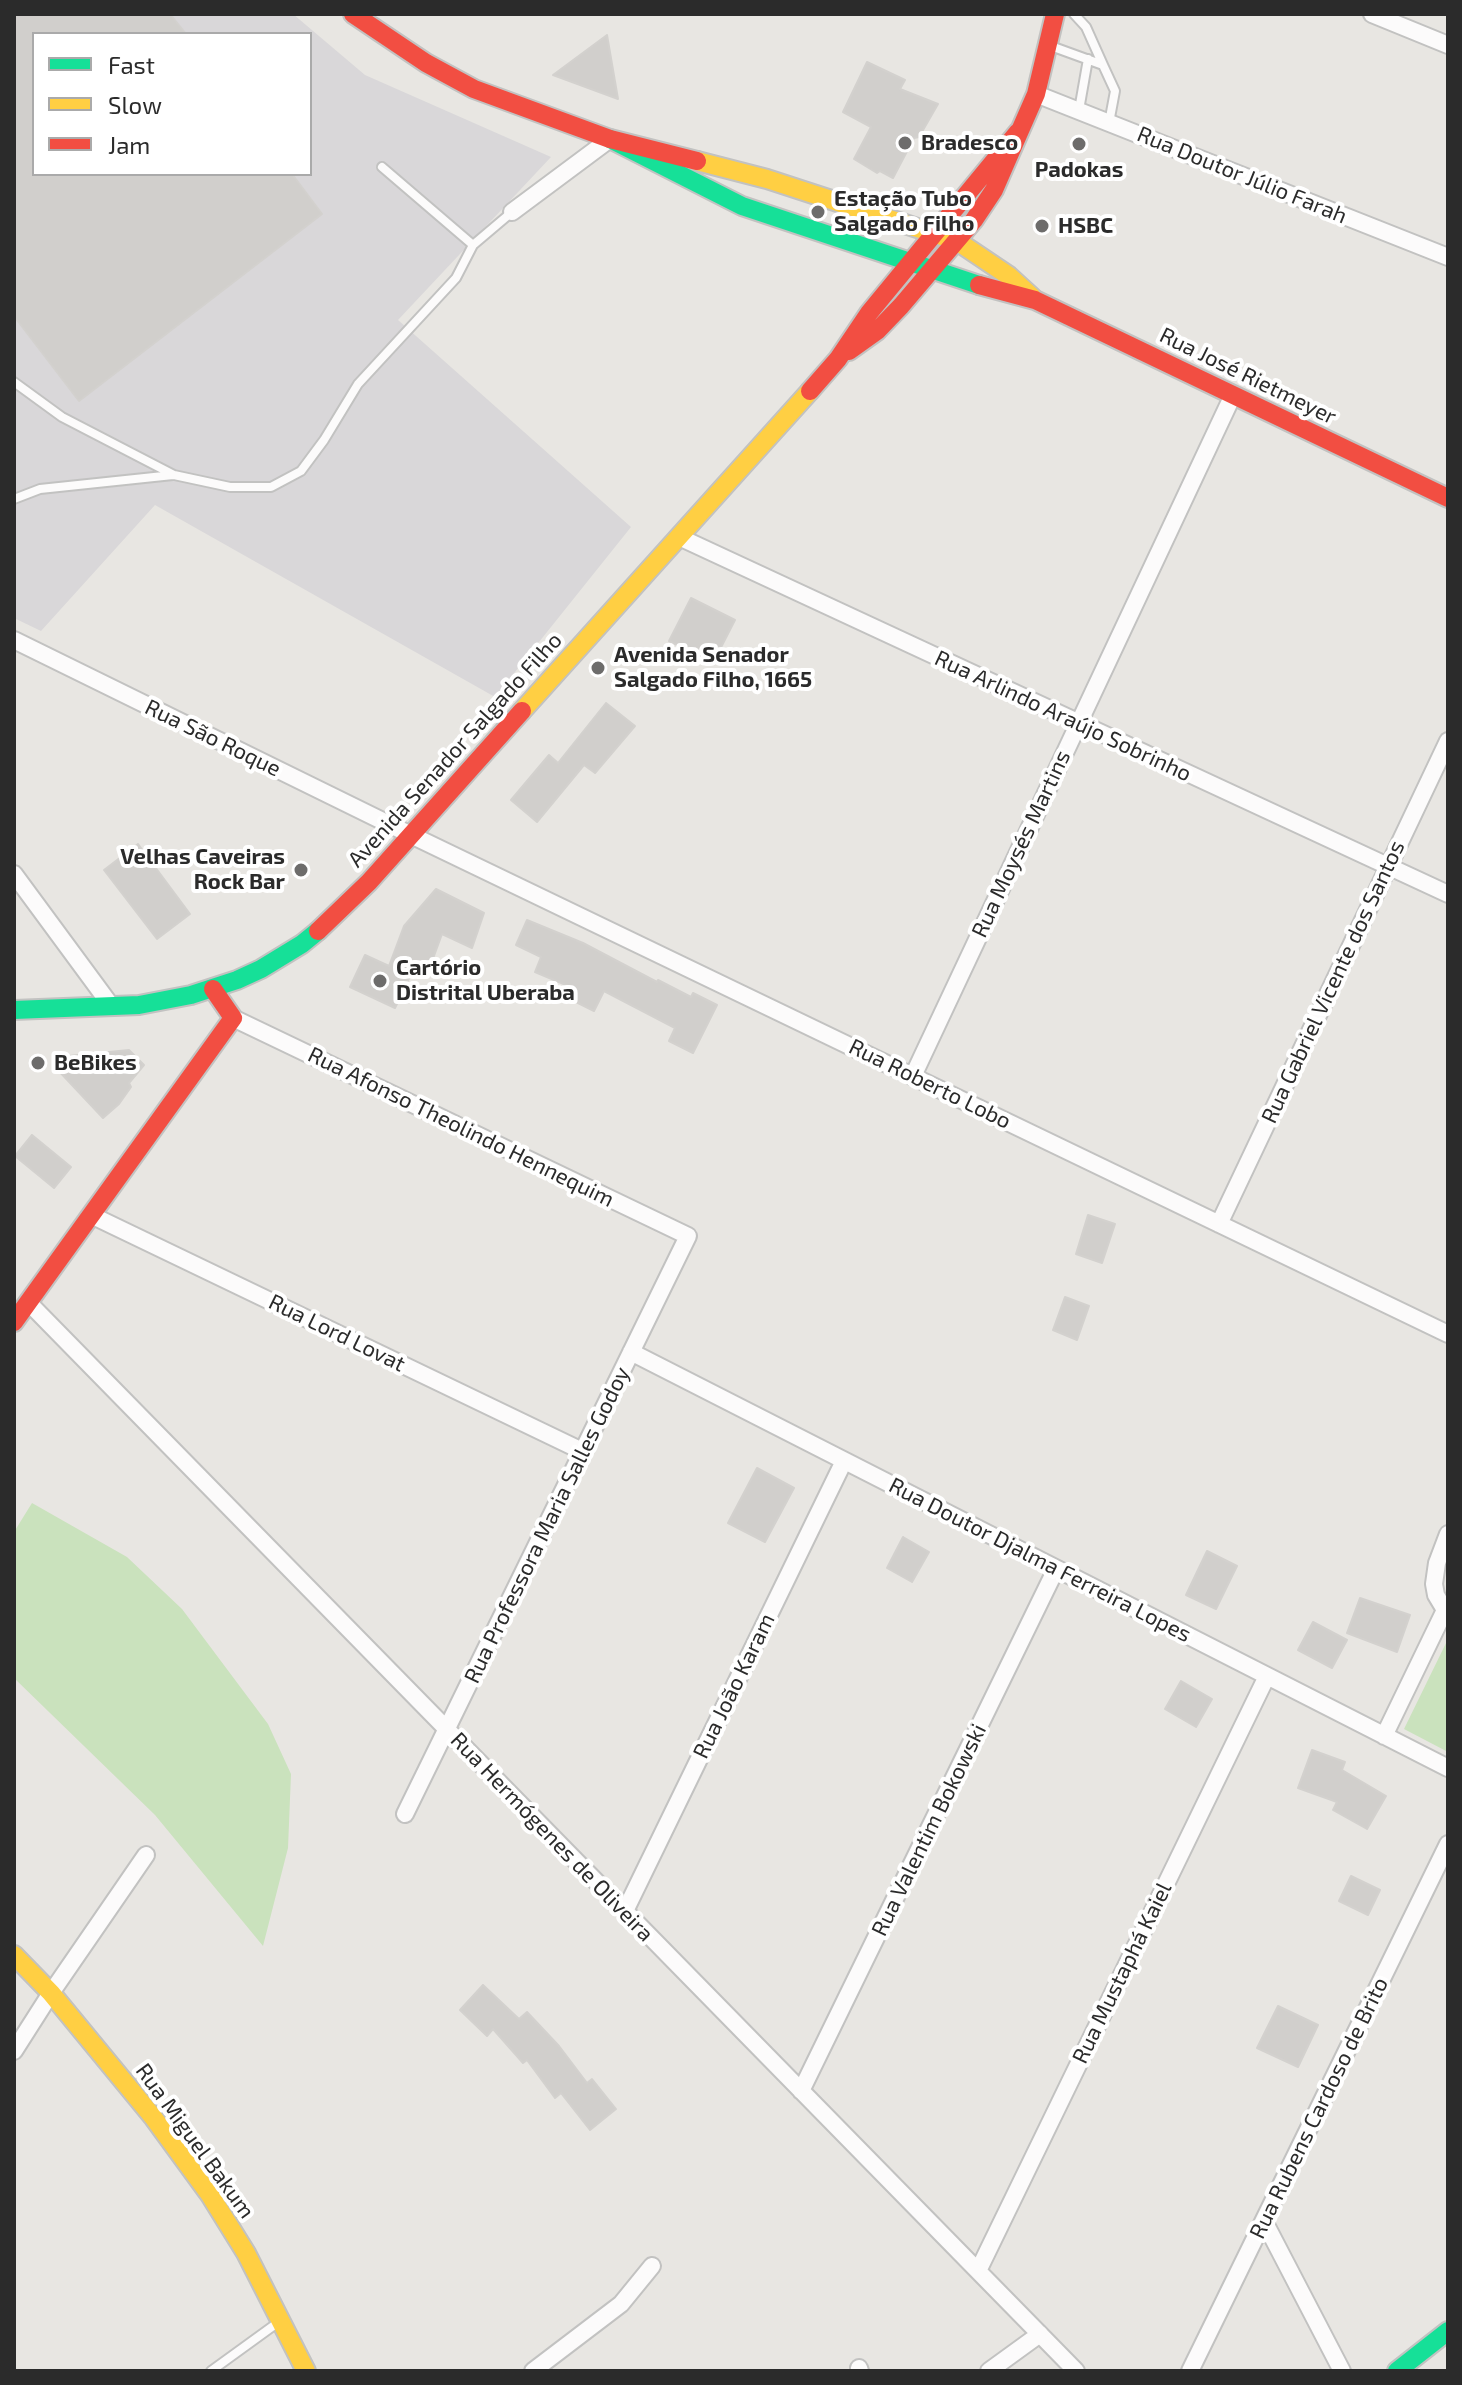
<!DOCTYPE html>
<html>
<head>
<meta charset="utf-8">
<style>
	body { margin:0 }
	#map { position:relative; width:1462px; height:2385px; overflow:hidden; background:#e8e6e2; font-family:"Exo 2",sans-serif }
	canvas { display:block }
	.frame { position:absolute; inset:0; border:16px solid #2b2b2b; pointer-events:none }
	.legend { position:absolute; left:32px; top:32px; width:280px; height:144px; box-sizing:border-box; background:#fff; border:2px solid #aaa; margin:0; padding:10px 14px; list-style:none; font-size:24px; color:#2b2b2b }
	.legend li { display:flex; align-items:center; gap:16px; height:40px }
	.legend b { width:40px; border:2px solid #aaa }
</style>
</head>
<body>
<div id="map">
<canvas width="1462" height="2385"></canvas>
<div class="frame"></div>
<ul class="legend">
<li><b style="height:10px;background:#16e098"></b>Fast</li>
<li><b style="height:10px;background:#ffcf43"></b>Slow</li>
<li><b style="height:10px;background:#f24e42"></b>Jam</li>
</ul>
</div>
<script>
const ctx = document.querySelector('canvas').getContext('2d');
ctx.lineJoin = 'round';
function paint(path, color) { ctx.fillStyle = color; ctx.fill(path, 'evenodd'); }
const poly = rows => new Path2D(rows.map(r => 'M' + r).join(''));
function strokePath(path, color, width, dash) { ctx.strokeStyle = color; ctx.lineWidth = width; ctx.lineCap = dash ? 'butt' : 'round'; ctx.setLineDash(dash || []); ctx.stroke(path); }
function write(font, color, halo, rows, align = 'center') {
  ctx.font = font + ' "Exo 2",sans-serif'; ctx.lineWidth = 8; ctx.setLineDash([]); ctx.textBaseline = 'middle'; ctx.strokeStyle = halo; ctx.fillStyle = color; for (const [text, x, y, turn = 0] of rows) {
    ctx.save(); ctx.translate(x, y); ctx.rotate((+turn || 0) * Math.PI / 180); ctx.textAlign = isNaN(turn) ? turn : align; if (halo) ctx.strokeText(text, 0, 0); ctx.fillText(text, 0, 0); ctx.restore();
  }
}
paint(poly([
	[14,14,293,14,365,75,551,157,398,320,631,527,495,697,155,505,41,631,14,618],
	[34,34,310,34,310,174,34,174]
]), '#d9d7d9');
paint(poly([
	[32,1503,127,1557,182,1609,268,1724,291,1774,288,1848,263,1946,155,1815,14,1678,14,1532],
	[1448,1639,1448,1752,1404,1729]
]), '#cae2bd');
const building = poly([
	[14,14,170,14,186,34,34,34,34,174,292,174,322,214,79,401,14,316,14,14],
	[607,35,618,99,553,75,607,35],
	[867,62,905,80,900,89,938,104,919,137,914,138,893,178,880,171,877,173,854,159,871,127,843,112,867,62],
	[691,598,735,620,713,663,669,641,691,598],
	[606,703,635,726,595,773,584,765,537,822,511,800,549,755,558,763,606,703],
	[138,844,190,914,157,939,104,870,138,844],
	[436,889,484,913,472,948,442,934,427,975,413,970,395,1008,350,987,365,955,389,966,404,926,436,889],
	[527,920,583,943,657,982,658,980,691,997,693,993,717,1005,693,1053,669,1041,675,1028,604,991,594,1011,568,998,573,988,535,972,541,957,516,945,527,920],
	[129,1050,144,1065,129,1083,131,1087,119,1104,103,1118,56,1068,69,1056,129,1050],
	[32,1135,71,1167,54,1188,15,1156,32,1135],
	[1088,1215,1115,1224,1102,1263,1076,1254,1088,1215],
	[1065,1297,1089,1306,1077,1340,1053,1330,1065,1297],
	[757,1468,794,1488,765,1542,728,1523,757,1468],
	[903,1537,929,1552,912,1582,887,1568,903,1537],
	[1207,1551,1237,1566,1216,1609,1186,1595,1207,1551],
	[1360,1598,1410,1615,1397,1652,1347,1633,1360,1598],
	[1313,1622,1347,1640,1332,1668,1298,1650,1313,1622],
	[1181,1681,1212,1699,1196,1727,1165,1709,1181,1681],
	[1312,1750,1345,1762,1342,1770,1386,1796,1367,1829,1333,1810,1337,1802,1298,1788,1312,1750],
	[1351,1876,1380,1890,1368,1915,1339,1901,1351,1876],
	[483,1985,519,2019,527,2012,559,2046,587,2083,592,2079,616,2109,590,2130,561,2093,555,2098,527,2060,523,2063,493,2029,487,2036,460,2010,483,1985],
	[1278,2006,1318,2025,1298,2067,1257,2048,1278,2006]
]);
paint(building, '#d1cfcc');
strokePath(building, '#d3d1ce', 2);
const lane = poly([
	[1074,14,1086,27,1103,65],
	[1048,45,1103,65,1115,91,1109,123],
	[1079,110,1088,59],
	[382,167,473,245],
	[14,382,62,417,174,475,230,487,271,487,301,471,324,440,358,384,456,278,473,245,512,212],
	[14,499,40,489,173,475],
	[211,2371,280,2321]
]);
const street = poly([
	[1372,14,1448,45],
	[1036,94,1448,257],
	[512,212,610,139],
	[679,537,1448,894],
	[14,640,411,835,1448,1334],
	[14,874,112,1007],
	[233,1018,688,1236,405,1814],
	[913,1076,1233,395],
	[91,1215,582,1451],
	[1219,1224,1448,741],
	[28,1302,1076,2371],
	[631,1352,1448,1768],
	[1384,1736,1445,1610,1436,1595,1434,1584,1437,1563,1448,1534],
	[625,1911,844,1461],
	[14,2051,51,1993,146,1855],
	[801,2091,1056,1569],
	[1264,2221,1342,2371],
	[978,2271,1267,1676],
	[859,2368,860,2371],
	[533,2371,621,2304,652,2266],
	[989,2371,1040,2334],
	[1190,2371,1448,1844]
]);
const fast = poly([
	[610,139,742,206,979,285],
	[14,1010,139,1005,191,995,237,980,261,969,302,944,318,931],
	[1397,2371,1448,2331]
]);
const slow = poly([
	[697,161,767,179,957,241,1009,276,1032,297],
	[522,711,810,391],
	[14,1955,51,1993,153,2117,210,2195,246,2253,306,2371]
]);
const jam = poly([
	[353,14,426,63,474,89,610,139,697,161],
	[979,285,1035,300,1448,498],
	[849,351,877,331,901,306,974,220,994,190,1036,94,1055,14],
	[810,391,838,359,869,313,1018,132],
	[318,931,369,882,522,711],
	[14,1322,233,1018,213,989]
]);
strokePath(lane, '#c2c2c1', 12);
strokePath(street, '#c2c2c1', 20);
strokePath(fast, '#c2c2c1', 22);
strokePath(slow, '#c2c2c1', 22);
strokePath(jam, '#c2c2c1', 22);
strokePath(lane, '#fcfbfb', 8);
strokePath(street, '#fcfbfb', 16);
strokePath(fast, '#16e098', 18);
strokePath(slow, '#ffcf43', 18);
strokePath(jam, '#f24e42', 18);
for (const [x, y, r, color] of [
	[905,143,8,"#6d6c6b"],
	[1079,144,8,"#6d6c6b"],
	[818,212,8,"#6d6c6b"],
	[1042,226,8,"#6d6c6b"],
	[598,668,8,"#6d6c6b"],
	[301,870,8,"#6d6c6b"],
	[380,981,8,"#6d6c6b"],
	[38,1063,8,"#6d6c6b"]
]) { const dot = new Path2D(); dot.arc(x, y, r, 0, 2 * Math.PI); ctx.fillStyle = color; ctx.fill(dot); strokePath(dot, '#fff', 3); }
write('bold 22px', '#2b2b2b', '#fff', [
	["Bradesco",921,143],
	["Padokas",1079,170,"center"],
	["Estação Tubo",834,199],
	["Salgado Filho",834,224],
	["HSBC",1058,226],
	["Avenida Senador",614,655],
	["Salgado Filho, 1665",614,680],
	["Velhas Caveiras",285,857,"right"],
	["Rock Bar",285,882,"right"],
	["Cartório",396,968],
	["Distrital Uberaba",396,993],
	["BeBikes",54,1063]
], 'left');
write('22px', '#2b2b2b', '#fff', [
	["Rua Doutor Júlio Farah",1242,175,22],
	["Rua José Rietmeyer",1248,376,26],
	["Rua Arlindo Araújo Sobrinho",1063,716,25],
	["Rua São Roque",213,738,26],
	["Avenida Senador Salgado Filho",455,750,-48],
	["Rua Moysés Martins",1021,844,-65],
	["Rua Gabriel Vicente dos Santos",1333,982,-65],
	["Rua Roberto Lobo",930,1084,26],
	["Rua Afonso Theolindo Hennequim",461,1127,26],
	["Rua Lord Lovat",337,1333,26],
	["Rua Professora Maria Salles Godoy",547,1525,-64],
	["Rua Doutor Djalma Ferreira Lopes",1040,1560,27],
	["Rua João Karam",734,1686,-64],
	["Rua Valentim Bokowski",929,1830,-64],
	["Rua Hermógenes de Oliveira",552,1837,46],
	["Rua Mustaphá Kaiel",1122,1973,-64],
	["Rua Rubens Cardoso de Brito",1319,2108,-64],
	["Rua Miguel Bakum",195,2141,54]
]);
</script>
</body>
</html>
